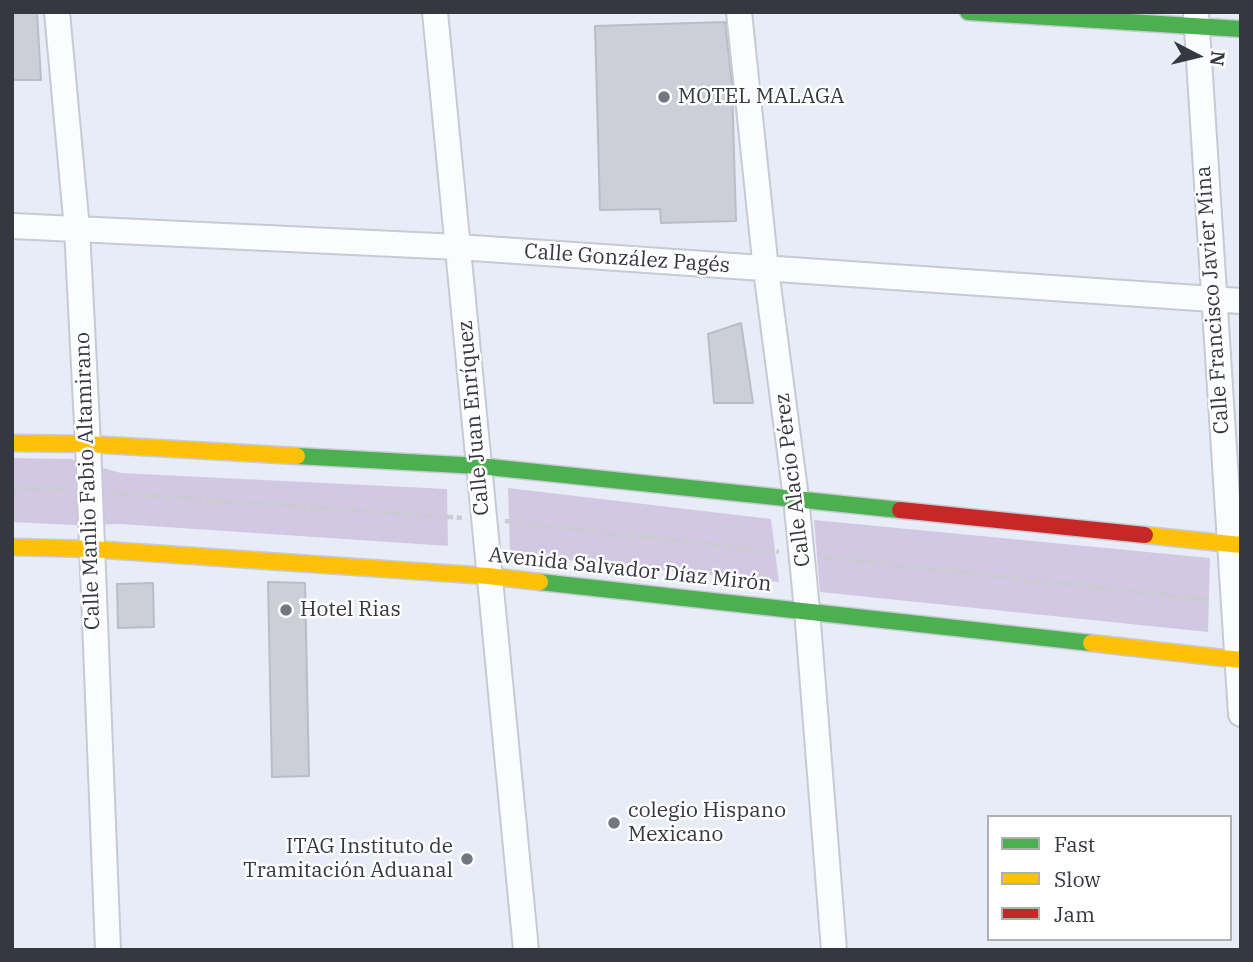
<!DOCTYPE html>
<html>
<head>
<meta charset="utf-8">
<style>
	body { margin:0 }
	#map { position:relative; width:1253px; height:962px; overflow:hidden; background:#e7ecf7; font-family:"IBM Plex Serif",serif }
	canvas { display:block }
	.frame { position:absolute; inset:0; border:14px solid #353840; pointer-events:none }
	.legend { position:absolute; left:987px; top:815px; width:245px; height:126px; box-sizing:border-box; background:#fff; border:2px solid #aeafb3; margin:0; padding:9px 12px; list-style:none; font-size:21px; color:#353840 }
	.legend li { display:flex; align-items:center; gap:14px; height:35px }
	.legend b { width:35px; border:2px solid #aeafb3 }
	.north { position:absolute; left:1162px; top:21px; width:70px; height:70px; -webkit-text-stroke:5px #fff; paint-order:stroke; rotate:97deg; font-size:19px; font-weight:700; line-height:28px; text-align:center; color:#353840 }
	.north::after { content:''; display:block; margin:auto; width:24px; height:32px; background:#353840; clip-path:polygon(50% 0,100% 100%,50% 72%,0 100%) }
</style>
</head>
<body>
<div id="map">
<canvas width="1253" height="962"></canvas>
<div class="frame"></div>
<ul class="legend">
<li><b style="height:9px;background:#4caf50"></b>Fast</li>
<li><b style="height:9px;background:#ffc107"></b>Slow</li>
<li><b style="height:9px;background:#c62828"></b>Jam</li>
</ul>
<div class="north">N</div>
</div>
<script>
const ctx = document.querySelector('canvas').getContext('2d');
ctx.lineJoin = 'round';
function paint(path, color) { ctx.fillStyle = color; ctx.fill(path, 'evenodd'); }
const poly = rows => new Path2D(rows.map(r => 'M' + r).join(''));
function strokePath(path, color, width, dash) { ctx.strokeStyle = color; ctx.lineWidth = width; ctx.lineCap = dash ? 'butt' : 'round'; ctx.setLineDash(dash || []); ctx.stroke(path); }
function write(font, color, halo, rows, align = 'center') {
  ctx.font = font + ' "IBM Plex Serif",serif'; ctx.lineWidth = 5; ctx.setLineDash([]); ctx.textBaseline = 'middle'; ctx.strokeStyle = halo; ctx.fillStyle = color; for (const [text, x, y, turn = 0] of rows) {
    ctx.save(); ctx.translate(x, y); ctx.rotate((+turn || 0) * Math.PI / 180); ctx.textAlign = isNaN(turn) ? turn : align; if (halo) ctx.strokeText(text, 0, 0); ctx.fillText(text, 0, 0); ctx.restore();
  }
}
paint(poly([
	[12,458,71,459,121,473,447,489,448,546,121,524,74,525,12,522],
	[508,488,771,519,779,582,510,554],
	[814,520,1210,558,1208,632,820,592]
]), '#d3c8e4');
const building = poly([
	[12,12,37,12,41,80,12,80,12,12],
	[725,22,732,85,736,221,661,223,660,209,600,210,595,26,725,22],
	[741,323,753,403,714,403,708,334,741,323],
	[268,582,305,583,309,776,272,777,268,582],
	[153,583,154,627,118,628,117,584,153,583]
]);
paint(building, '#cdcfd8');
strokePath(building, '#bbbdc6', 2);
const street = poly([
	[57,12,77,229,88,444,108,950],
	[435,12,526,950],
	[739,12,766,270,796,498,807,610,834,950],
	[1196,13,1241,714],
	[12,226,458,247,1241,301]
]);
const fast = poly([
	[968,12,1241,29],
	[297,456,479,466,900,510],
	[540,582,1091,643]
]);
const slow = poly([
	[12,443,88,444,297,456],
	[1145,535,1241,545],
	[12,547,91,549,488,576,540,582],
	[1091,643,1241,660]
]);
const jam = poly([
	[900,510,1145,535]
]);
strokePath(street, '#c6cad2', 28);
strokePath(fast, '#c6cad2', 19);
strokePath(slow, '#c6cad2', 19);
strokePath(jam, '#c6cad2', 19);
strokePath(poly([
	[12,489,67,490],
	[111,493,462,518],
	[505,521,779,552],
	[825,557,1210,600]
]), '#caccd0', 4.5, [7, 3.5]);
strokePath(street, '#fbfcfe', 24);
strokePath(fast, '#4caf50', 16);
strokePath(slow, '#ffc107', 16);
strokePath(jam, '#c62828', 16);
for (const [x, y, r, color] of [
	[664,97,7,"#737780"],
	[286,610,7,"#737780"],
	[614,823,7,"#737780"],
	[467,859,7,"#737780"]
]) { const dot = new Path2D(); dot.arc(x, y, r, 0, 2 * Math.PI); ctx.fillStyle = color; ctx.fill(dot); strokePath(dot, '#fff', 2.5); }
write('21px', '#353840', '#fff', [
	["MOTEL MALAGA",678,97],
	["Hotel Rias",300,610],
	["colegio Hispano",628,811],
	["Mexicano",628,835],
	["ITAG Instituto de",453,847,"right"],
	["Tramitación Aduanal",453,871,"right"]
], 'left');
write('21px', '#353840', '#fff', [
	["Calle González Pagés",627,259,4],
	["Calle Francisco Javier Mina",1213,300,-94],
	["Calle Juan Enríquez",474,418,-95],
	["Calle Alacio Pérez",793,480,-97],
	["Calle Manlio Fabio Altamirano",88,481,-92],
	["Avenida Salvador Díaz Mirón",630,570,6]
]);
</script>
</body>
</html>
